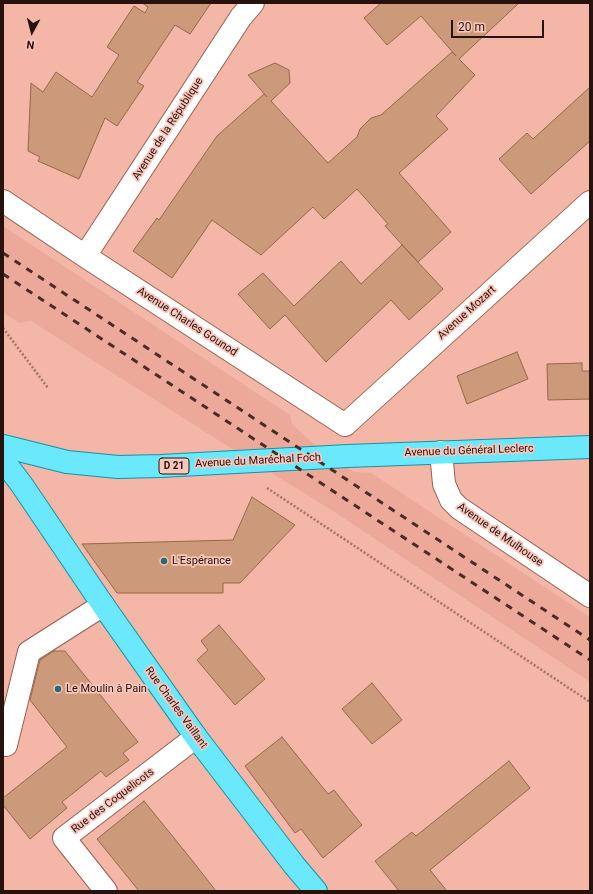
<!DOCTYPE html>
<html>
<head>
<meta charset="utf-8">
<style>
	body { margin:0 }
	#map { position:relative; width:593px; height:894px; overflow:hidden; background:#f3b6a7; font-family:Roboto,sans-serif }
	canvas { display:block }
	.frame { position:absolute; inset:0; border:4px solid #28120d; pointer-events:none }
	.north { position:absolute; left:12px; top:12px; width:40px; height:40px; -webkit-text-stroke:3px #f8c6ba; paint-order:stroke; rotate:187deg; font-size:11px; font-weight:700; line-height:16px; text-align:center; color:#28120d }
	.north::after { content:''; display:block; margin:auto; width:14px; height:18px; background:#28120d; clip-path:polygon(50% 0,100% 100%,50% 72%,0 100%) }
	.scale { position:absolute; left:451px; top:20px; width:93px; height:18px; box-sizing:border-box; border:2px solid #28120d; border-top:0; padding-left:5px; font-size:12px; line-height:14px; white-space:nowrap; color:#28120d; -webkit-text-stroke:3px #f8c6ba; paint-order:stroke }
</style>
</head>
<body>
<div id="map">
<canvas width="593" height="894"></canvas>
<div class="frame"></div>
<div class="north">N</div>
<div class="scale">20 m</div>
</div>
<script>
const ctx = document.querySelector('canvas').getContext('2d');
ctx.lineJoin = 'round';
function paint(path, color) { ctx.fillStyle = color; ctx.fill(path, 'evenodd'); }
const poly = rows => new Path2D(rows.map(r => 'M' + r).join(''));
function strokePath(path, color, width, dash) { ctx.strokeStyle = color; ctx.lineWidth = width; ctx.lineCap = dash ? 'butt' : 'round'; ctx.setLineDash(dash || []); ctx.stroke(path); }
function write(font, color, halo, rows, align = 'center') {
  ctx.font = font + ' Roboto,sans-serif'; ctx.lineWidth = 3.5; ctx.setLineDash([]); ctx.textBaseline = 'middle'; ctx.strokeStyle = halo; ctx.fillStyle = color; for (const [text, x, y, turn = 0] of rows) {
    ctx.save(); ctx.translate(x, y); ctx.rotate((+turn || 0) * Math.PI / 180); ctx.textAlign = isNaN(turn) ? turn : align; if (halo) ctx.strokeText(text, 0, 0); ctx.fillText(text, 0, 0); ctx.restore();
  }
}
paint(poly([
	[3,226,290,415,292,424,318,448,354,472,371,473,590,617,590,682,330,509,221,442,31,321,19,323,3,312]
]), '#eca999');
const building = poly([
	[142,3,211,3,190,34,175,25,137,82,144,86,117,126,105,118,79,179,38,161,40,157,28,151,31,83,43,92,56,72,92,97,119,55,107,47,134,6,145,13,148,7,142,3],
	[381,3,519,3,459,59,475,75,436,116,448,129,399,173,451,232,418,262,385,226,388,224,357,189,324,219,313,207,261,255,212,220,172,278,133,251,157,218,159,220,217,136,264,94,267,97,248,75,275,63,289,70,290,83,271,101,328,163,357,137,360,129,371,118,381,115,452,52,456,56,421,16,387,45,364,18,381,3],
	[590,87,590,141,531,194,499,159,527,133,533,139,590,87],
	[402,245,443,289,409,320,391,300,326,362,285,315,270,329,238,294,263,273,294,306,341,261,361,284,402,245],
	[517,352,528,379,467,404,457,376,517,352],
	[582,363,582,371,590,371,590,399,548,400,547,364,582,363],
	[252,497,295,525,240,583,223,583,223,593,117,593,82,544,233,540,252,497],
	[219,625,265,679,235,705,197,660,208,650,201,641,219,625],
	[54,651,65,651,138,742,123,753,129,760,106,777,101,771,62,802,67,808,30,839,3,805,3,798,67,747,30,700,40,660,54,651],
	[372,683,402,720,372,744,342,709,372,683],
	[282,737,328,794,334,790,362,825,323,858,301,829,295,833,245,766,282,737],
	[509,761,530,788,430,870,447,891,399,891,375,861,412,832,416,836,509,761],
	[144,801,191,859,216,891,139,891,97,839,144,801]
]);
paint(building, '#cc9a7a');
strokePath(building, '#956748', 1);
const minor = poly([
	[3,201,85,256,345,425],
	[85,256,241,17,253,3],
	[345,425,590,202],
	[441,452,444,484,451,500,459,508,590,596],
	[6,745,29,652,103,605],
	[106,891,64,838,196,737]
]);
const major = poly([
	[3,446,67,462,118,467,161,466,348,456,590,447],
	[3,460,22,485,103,605,196,737,294,865,316,891]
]);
strokePath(minor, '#976053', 24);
strokePath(major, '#1493a6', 24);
strokePath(poly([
	[3,328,48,388],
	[267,488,590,702]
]), '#9f7368', 2.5, [2, 2]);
strokePath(minor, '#fff', 22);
strokePath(major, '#6be8fb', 22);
strokePath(poly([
	[3,253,590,640],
	[3,274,590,660]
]), '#482c25', 3, [7, 7]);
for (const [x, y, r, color] of [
	[164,561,4,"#246a79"],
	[58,689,4,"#246a79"]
]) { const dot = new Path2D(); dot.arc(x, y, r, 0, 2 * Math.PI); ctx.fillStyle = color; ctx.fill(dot); strokePath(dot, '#f8c6ba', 1.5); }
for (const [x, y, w] of [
	[174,466,30]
]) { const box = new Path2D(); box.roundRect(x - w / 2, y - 8, w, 16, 3); ctx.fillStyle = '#f8c6ba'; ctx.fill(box); strokePath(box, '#28120d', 1); }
write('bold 10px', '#28120d', null, [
	["D 21",174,466]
]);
write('11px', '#28120d', '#f8c6ba', [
	["Avenue de la République",168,129,-57],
	["Avenue Mozart",467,313,-42],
	["Avenue Charles Gounod",187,322,33],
	["Avenue du Général Leclerc",469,451,-2],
	["Avenue du Maréchal Foch",258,461,-3],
	["Avenue de Mulhouse",500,535,35],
	["Rue Charles Vaillant",176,708,54],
	["Rue des Coquelicots",113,801,-37]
]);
write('11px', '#28120d', '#f8c6ba', [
	["L'Espérance",172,561],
	["Le Moulin à Pain",66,689]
], 'left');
</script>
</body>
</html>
